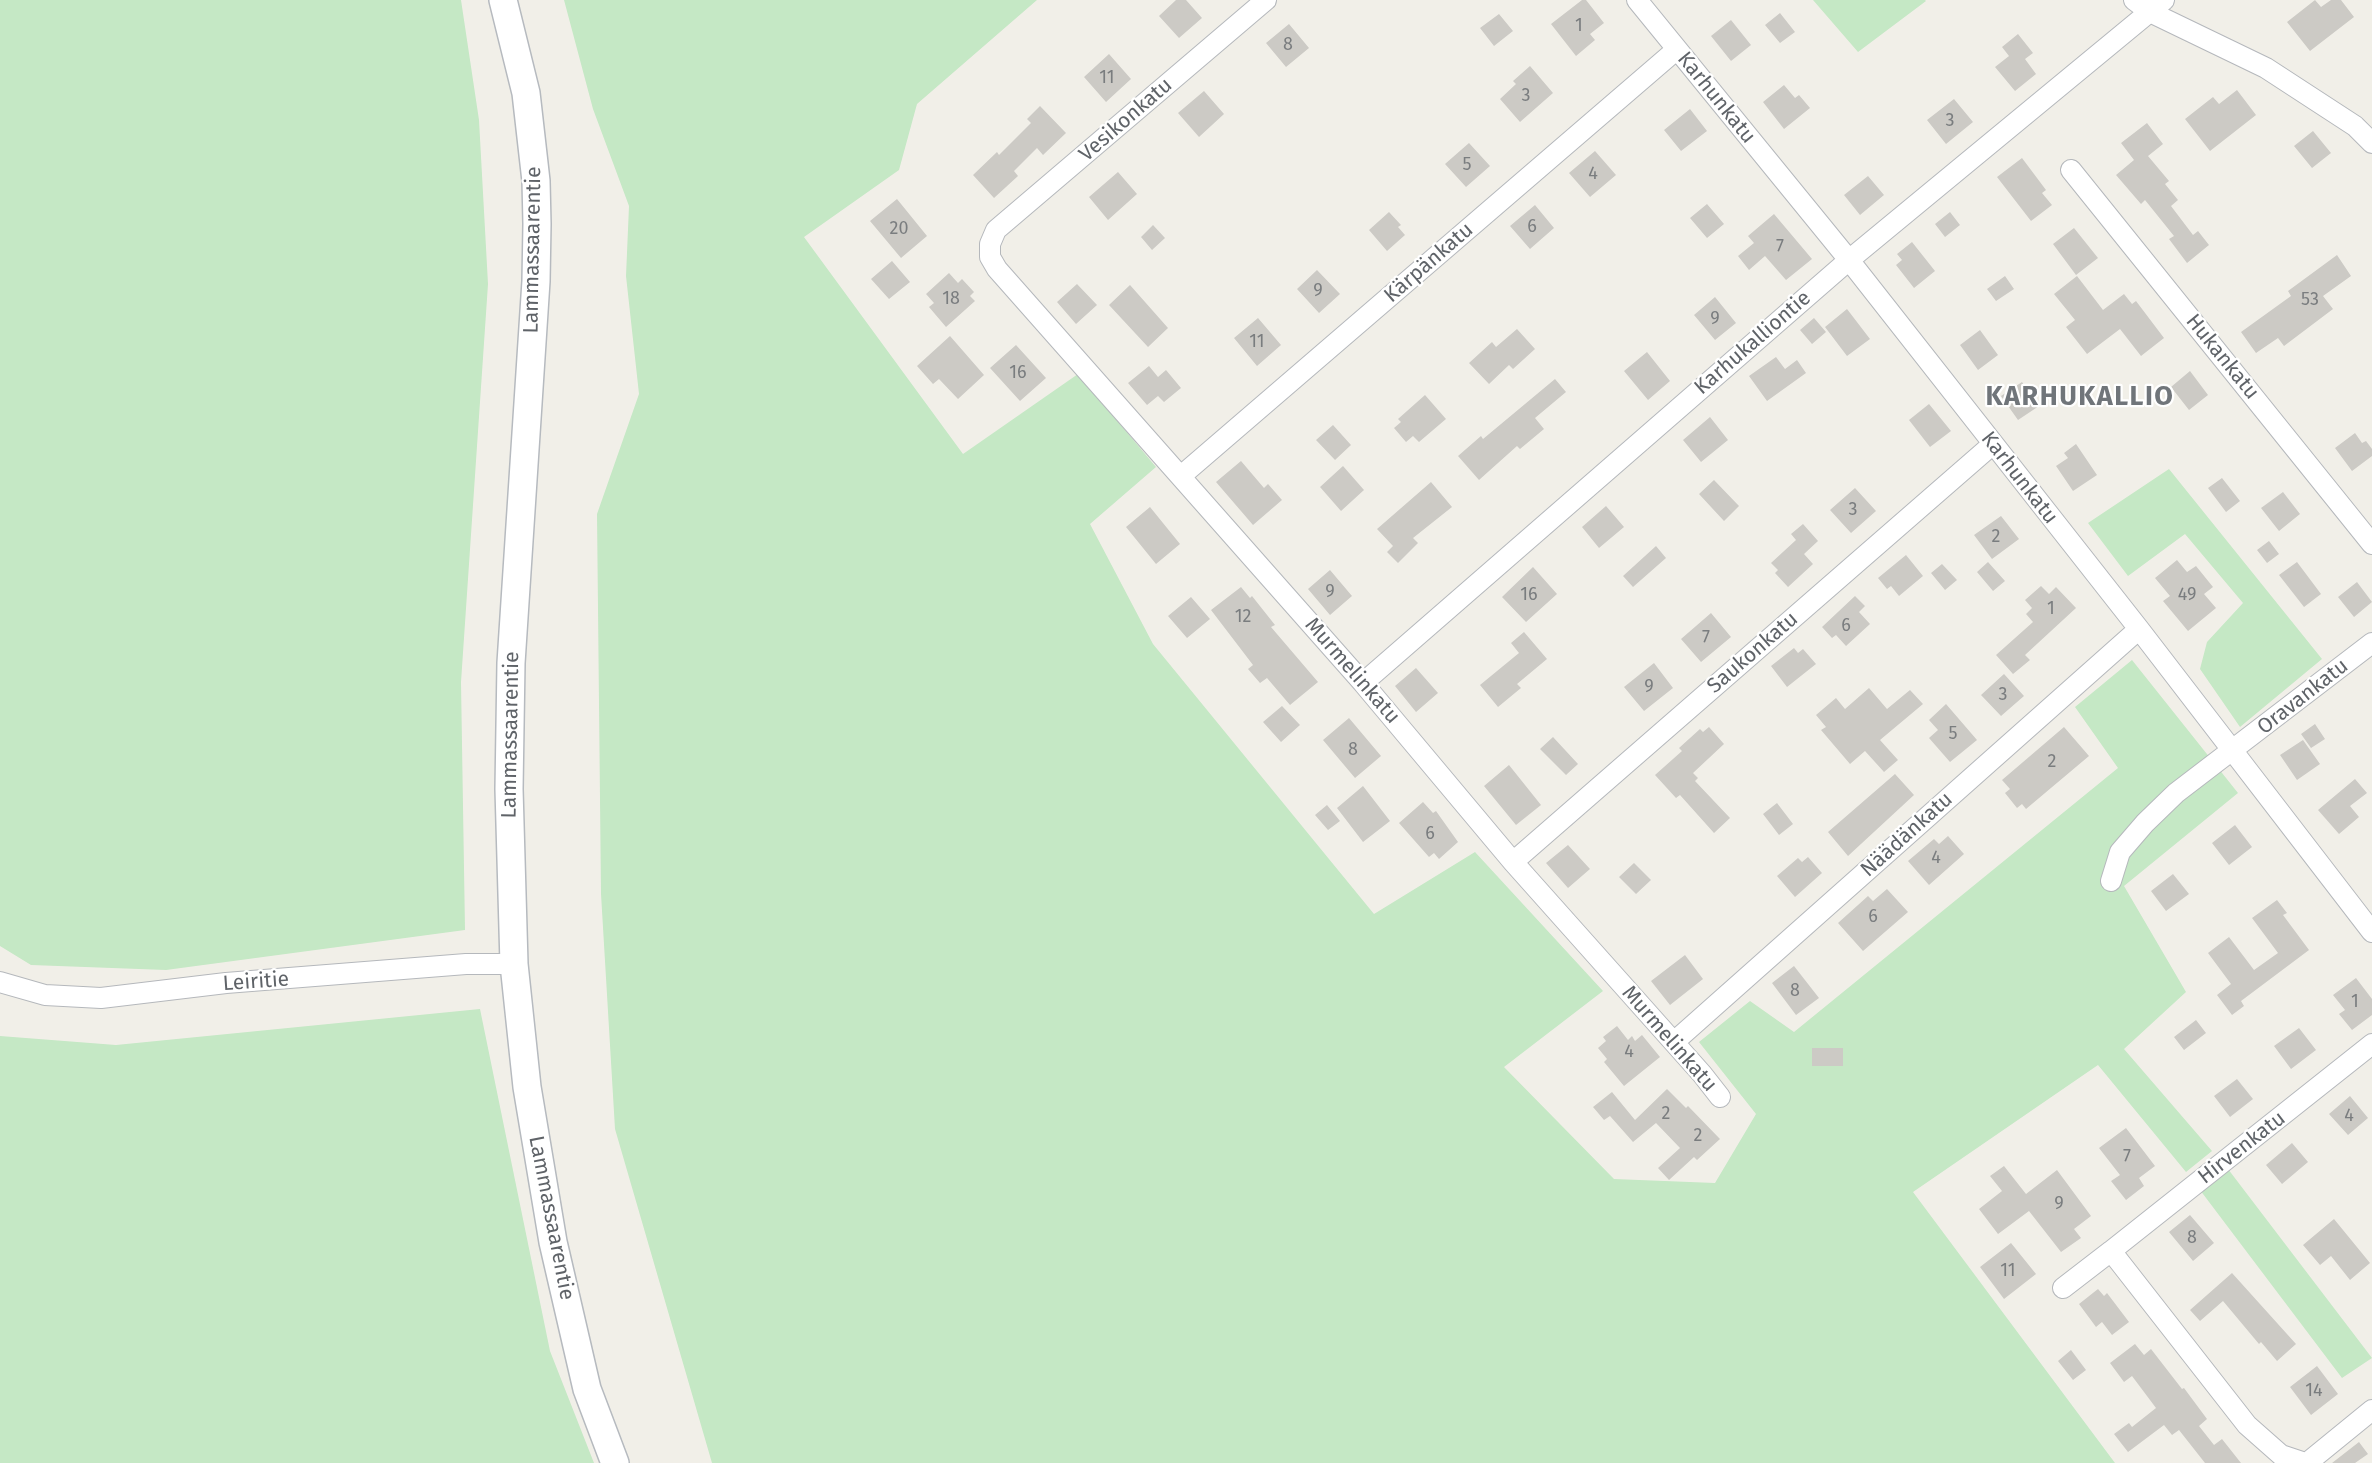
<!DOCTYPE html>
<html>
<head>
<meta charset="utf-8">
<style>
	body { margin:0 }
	canvas { display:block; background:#f1efe8 }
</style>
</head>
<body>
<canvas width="2372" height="1463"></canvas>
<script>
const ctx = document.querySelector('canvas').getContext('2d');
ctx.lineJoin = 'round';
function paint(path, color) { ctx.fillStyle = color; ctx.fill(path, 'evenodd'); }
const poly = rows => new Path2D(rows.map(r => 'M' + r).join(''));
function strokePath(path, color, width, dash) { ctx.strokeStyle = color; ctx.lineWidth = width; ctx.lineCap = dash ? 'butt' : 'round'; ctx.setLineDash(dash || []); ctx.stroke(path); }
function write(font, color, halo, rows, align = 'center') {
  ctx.font = font + ' "Fira Sans",sans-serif'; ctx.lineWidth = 4.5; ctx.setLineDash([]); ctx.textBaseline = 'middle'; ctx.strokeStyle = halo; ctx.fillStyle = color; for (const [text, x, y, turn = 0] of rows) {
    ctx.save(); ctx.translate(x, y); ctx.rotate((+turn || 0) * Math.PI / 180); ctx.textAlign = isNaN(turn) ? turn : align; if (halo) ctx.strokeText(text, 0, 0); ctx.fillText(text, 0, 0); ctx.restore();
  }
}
paint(poly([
	[0,0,461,0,479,120,488,284,461,682,465,930,166,970,31,965,0,946],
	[564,0,1037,0,917,104,899,170,804,237,963,454,1078,374,1156,467,1090,524,1153,644,1374,914,1475,852,1603,991,1504,1067,1614,1179,1715,1183,1756,1114,1699,1042,1750,1001,1794,1032,2118,768,2075,707,2132,660,2238,793,2124,886,2186,992,2124,1049,2212,1151,2186,1172,2098,1065,1913,1192,2115,1463,712,1463,615,1129,601,894,597,514,639,394,626,276,629,206,593,109],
	[1813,0,1925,0,1926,1,1858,52],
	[2169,469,2322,659,2240,727,2200,669,2207,642,2243,603,2185,534,2128,576,2088,523],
	[480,1009,550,1351,594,1463,0,1463,0,1036,116,1045],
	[2228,1169,2372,1358,2342,1378,2200,1190]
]), '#c5e8c5');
paint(poly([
	[1176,0,1186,0,1202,18,1179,38,1159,16],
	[1582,0,1586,0,1604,23,1590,34,1595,40,1576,56,1551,24],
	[2315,0,2321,7,2331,0,2341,0,2354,17,2310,51,2287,22],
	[1780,13,1795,32,1780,43,1765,25],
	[1499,14,1513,31,1494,46,1480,28],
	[1731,20,1751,45,1731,61,1711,36],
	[1289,24,1309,48,1286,67,1266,43],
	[2018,34,2033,53,2025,59,2036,74,2015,91,1995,67,2009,56,2002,47],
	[1109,54,1131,79,1106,102,1084,77],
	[1530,66,1553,93,1520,122,1500,99,1516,84,1513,81],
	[1784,85,1795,98,1799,95,1810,108,1784,129,1763,102],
	[2237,90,2256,115,2210,151,2185,119,2213,97,2219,104],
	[1204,91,1224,114,1199,137,1178,113],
	[1954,99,1973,122,1946,144,1927,120],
	[1040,106,1066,133,1043,155,1037,148,1014,171,1018,176,994,198,973,175,997,152,999,155,1031,123,1027,119],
	[1690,109,1707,131,1681,151,1664,130],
	[2147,123,2163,144,2148,156,2169,181,2165,184,2178,200,2171,206,2193,235,2198,231,2209,245,2187,263,2169,239,2174,236,2145,200,2141,204,2116,175,2134,160,2121,143],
	[2313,131,2331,153,2312,168,2294,146],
	[1469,143,1490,166,1466,187,1445,164],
	[1595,151,1616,175,1590,197,1569,173],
	[2022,158,2046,190,2042,193,2052,205,2031,221,1997,177],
	[1118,172,1137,194,1108,220,1089,197],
	[1868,176,1884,195,1860,215,1844,195],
	[897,199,927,236,901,258,870,221],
	[1707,204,1724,224,1707,238,1690,218],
	[1535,205,1554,228,1530,249,1510,226],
	[1389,212,1401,225,1398,227,1405,235,1387,251,1369,230],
	[1950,212,1960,225,1945,237,1935,224],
	[1774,214,1812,259,1786,280,1765,256,1749,270,1738,256,1754,243,1748,236],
	[1153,225,1165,238,1152,250,1141,237],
	[2074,228,2098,258,2076,275,2053,244],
	[1912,242,1935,271,1914,288,1896,265,1902,260,1897,254],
	[2337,255,2351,276,2323,296,2333,309,2284,346,2278,338,2256,353,2241,332,2291,296,2288,291],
	[892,261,910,282,889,299,871,279],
	[1317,270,1340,294,1319,313,1297,289],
	[949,273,958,283,962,279,974,292,970,296,975,301,946,327,929,307,934,303,926,294],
	[2005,276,2014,289,1996,301,1987,289],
	[2077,276,2103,310,2124,294,2132,304,2136,301,2164,338,2141,356,2120,329,2087,354,2066,327,2075,320,2054,294],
	[1077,284,1097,305,1076,324,1057,302],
	[1130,285,1168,328,1148,347,1109,305],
	[1715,297,1736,323,1715,340,1694,315],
	[1847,309,1870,339,1847,356,1825,327],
	[1258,318,1281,345,1257,366,1234,338],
	[1814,318,1826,332,1812,344,1800,330],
	[1517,329,1535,349,1513,369,1509,365,1489,384,1469,363,1492,342,1496,347],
	[1980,330,1998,355,1978,370,1960,345],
	[950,336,984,375,958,399,939,379,933,384,917,366],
	[1016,345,1046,378,1020,401,990,368],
	[1647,352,1670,381,1648,400,1624,371],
	[1776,357,1785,369,1797,360,1806,373,1767,401,1749,376],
	[1149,366,1158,377,1166,370,1181,388,1164,402,1158,396,1147,405,1128,383],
	[2190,371,2208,395,2189,410,2171,387],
	[1555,379,1566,392,1535,418,1544,429,1520,449,1517,446,1479,480,1458,456,1481,436,1483,439],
	[2022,382,2039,406,2018,420,2001,396],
	[1425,395,1446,419,1419,442,1413,436,1406,442,1394,428,1401,422,1398,419],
	[1929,404,1951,431,1930,447,1909,420],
	[1710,417,1728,440,1701,462,1683,440],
	[1333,425,1351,445,1335,460,1316,440],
	[2355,433,2362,443,2366,441,2372,449,2372,456,2352,471,2335,448],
	[2076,444,2097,475,2073,491,2056,466,2068,458,2064,453],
	[1241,461,1264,488,1268,484,1282,500,1253,525,1216,482],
	[1343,466,1364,490,1341,511,1320,487],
	[2222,478,2240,501,2226,512,2208,488],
	[1714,480,1739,506,1724,521,1699,494],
	[1431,482,1452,507,1413,538,1418,543,1398,563,1387,552,1393,546,1377,529],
	[1855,488,1876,511,1851,533,1830,510],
	[2283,492,2300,514,2279,531,2261,508],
	[1606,506,1624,527,1599,548,1582,527],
	[1150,507,1180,544,1156,564,1126,527],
	[2001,516,2019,539,1992,559,1974,535],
	[1803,524,1818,541,1804,554,1813,564,1788,587,1775,573,1778,570,1771,563,1796,540,1791,534],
	[2269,541,2279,554,2267,563,2257,550],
	[1656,546,1666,558,1633,587,1623,576],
	[1906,555,1923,576,1899,596,1891,586,1887,589,1878,578],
	[2177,560,2187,572,2196,566,2213,587,2204,594,2216,608,2188,631,2163,601,2170,596,2155,578],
	[1988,562,2005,581,1993,591,1977,572],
	[2297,562,2321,594,2304,607,2279,575],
	[1942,564,1957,580,1945,590,1931,573],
	[1533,567,1557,594,1526,622,1502,597],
	[1330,570,1352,596,1330,615,1308,589],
	[2357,582,2372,602,2354,617,2338,597],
	[2041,586,2049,594,2056,587,2076,608,2025,655,2030,660,2013,674,1996,655,2033,622,2026,614,2032,608,2025,600],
	[1241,587,1250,598,1252,596,1275,625,1271,627,1318,682,1290,705,1267,678,1260,683,1248,669,1253,665,1211,610],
	[1855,596,1865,606,1859,612,1870,624,1846,646,1836,635,1832,638,1822,627],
	[1191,597,1210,619,1187,638,1168,616],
	[1711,613,1731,637,1701,662,1681,639],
	[1524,632,1547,659,1517,684,1521,688,1498,707,1480,685,1519,653,1511,643],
	[1794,648,1798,653,1803,649,1816,664,1787,687,1771,666],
	[1654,663,1673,688,1644,711,1624,687],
	[1416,668,1438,693,1416,712,1395,686],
	[2004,674,2024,696,2001,716,1981,695],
	[1869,688,1887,709,1910,690,1923,704,1880,740,1898,760,1884,772,1865,751,1850,764,1821,730,1826,727,1816,715,1836,698,1845,709],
	[1946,704,1977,740,1950,762,1929,738,1938,730,1929,720],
	[1282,706,1300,725,1281,742,1263,722],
	[1349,718,1381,756,1355,778,1323,740],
	[2315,724,2325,739,2311,748,2301,734],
	[1709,727,1724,744,1693,773,1698,778,1695,781,1730,818,1714,833,1680,795,1676,798,1655,775,1682,751,1679,748,1700,729,1703,732],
	[2064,727,2089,756,2026,809,2022,804,2017,808,2005,793,2010,789,2002,780],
	[1553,737,1578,764,1566,775,1540,749],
	[2303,740,2320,764,2297,780,2280,755],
	[1509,765,1541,805,1516,825,1484,786],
	[1895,774,1914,795,1848,856,1828,832],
	[2355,779,2367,793,2350,806,2359,817,2339,834,2318,810],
	[1363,786,1390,821,1363,842,1337,808],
	[1423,802,1433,813,1436,811,1458,842,1439,859,1434,853,1429,857,1399,823],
	[1777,803,1793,824,1779,835,1763,814],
	[1327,805,1340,821,1328,830,1315,815],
	[2235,825,2252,847,2229,865,2212,843],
	[1948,836,1964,854,1929,885,1908,861,1934,839,1939,844],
	[1568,845,1590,869,1568,888,1546,863],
	[1808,857,1822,873,1795,897,1777,876,1798,858,1802,862],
	[1634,863,1651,880,1636,894,1619,877],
	[2173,874,2189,894,2166,911,2151,891],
	[1887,889,1908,912,1863,951,1838,923,1868,896,1873,901],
	[2277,900,2287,913,2283,915,2309,950,2241,1001,2244,1006,2232,1015,2217,995,2231,984,2208,953,2229,937,2254,970,2278,953,2252,918],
	[1685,955,1703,979,1670,1005,1651,981],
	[1794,966,1819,998,1796,1015,1772,983],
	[2356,978,2372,999,2372,1015,2352,1030,2339,1014,2345,1010,2333,995],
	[2196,1020,2206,1033,2184,1050,2174,1037],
	[1617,1026,1628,1040,1632,1036,1635,1041,1642,1035,1660,1057,1624,1086,1604,1062,1607,1059,1598,1048,1606,1041,1603,1037],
	[2299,1028,2316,1050,2291,1069,2274,1046],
	[1812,1048,1843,1048,1843,1066,1812,1066],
	[2237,1079,2253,1099,2230,1117,2214,1096],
	[1667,1089,1686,1108,1688,1106,1720,1139,1697,1160,1694,1157,1669,1180,1658,1168,1680,1148,1656,1123,1633,1142,1610,1116,1604,1120,1593,1107,1612,1092,1635,1120],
	[2350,1096,2368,1118,2348,1135,2329,1114],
	[2126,1128,2155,1166,2139,1178,2144,1186,2126,1200,2111,1181,2120,1175,2099,1148],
	[2292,1143,2308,1162,2282,1184,2266,1165],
	[2004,1166,2026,1194,2057,1170,2091,1216,2074,1229,2081,1238,2061,1252,2029,1211,1998,1234,1979,1209,2002,1191,1990,1176],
	[2190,1215,2214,1243,2193,1261,2169,1232],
	[2334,1219,2370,1263,2350,1280,2331,1256,2320,1265,2303,1245],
	[2011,1243,2036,1274,2004,1299,1980,1267],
	[2232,1273,2296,1344,2277,1361,2261,1342,2259,1344,2223,1301,2200,1321,2190,1310],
	[2098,1289,2104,1296,2107,1293,2129,1322,2112,1335,2102,1322,2096,1327,2079,1304],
	[2135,1344,2144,1355,2151,1349,2182,1389,2184,1388,2207,1419,2199,1426,2214,1445,2222,1439,2241,1463,2205,1463,2179,1430,2172,1435,2164,1425,2128,1452,2114,1434,2129,1423,2132,1427,2156,1408,2132,1376,2124,1382,2110,1363],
	[2071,1350,2086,1370,2073,1380,2058,1361],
	[2317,1366,2338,1394,2311,1415,2290,1387],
	[2359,1442,2368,1454,2355,1463,2332,1463]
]), '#cccac5');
const street = poly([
	[1266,0,996,230,990,244,990,257,997,269,1363,683,1513,862,1702,1074,1720,1097],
	[1637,0,1849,260,2139,629,2372,932],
	[2134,0,2150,12,2266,68,2355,126,2372,143],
	[2071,170,2372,544],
	[1181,476,1676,50],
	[1363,683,1849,260,2164,0],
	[1513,862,1993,444],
	[2111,881,2120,852,2145,823,2176,793,2372,643],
	[0,982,45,995,101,998,226,983,466,964,514,964],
	[1674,1042,2139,629],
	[2063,1288,2111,1251],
	[2305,1463,2281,1455,2247,1425,2111,1251,2372,1044],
	[2307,1463,2372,1410]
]);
const secondary = poly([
	[503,0,526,93,536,181,537,224,536,281,511,663,509,789,514,964,527,1087,553,1242,587,1389,615,1463]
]);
strokePath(street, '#b5b8bc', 22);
strokePath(secondary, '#b6babf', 30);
strokePath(street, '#fff', 20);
strokePath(secondary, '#fff', 27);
write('18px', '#7a7d7f', null, [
	["1",1579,26],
	["8",1288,45],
	["11",1107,78],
	["3",1526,96],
	["3",1950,121],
	["5",1467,165],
	["4",1593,174],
	["6",1532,227],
	["20",899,229],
	["7",1780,247],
	["9",1318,291],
	["18",951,299],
	["53",2310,300],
	["9",1715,319],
	["11",1257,342],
	["16",1018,373],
	["3",1853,510],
	["2",1996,537],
	["9",1330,592],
	["16",1529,595],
	["49",2187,595],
	["1",2051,609],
	["12",1243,617],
	["6",1846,626],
	["7",1706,638],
	["9",1649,687],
	["3",2003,695],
	["5",1953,734],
	["8",1353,750],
	["2",2052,762],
	["6",1430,834],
	["4",1936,858],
	["6",1873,917],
	["8",1795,991],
	["1",2355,1002],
	["4",1629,1052],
	["2",1666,1114],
	["4",2349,1116],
	["2",1698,1136],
	["7",2127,1157],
	["9",2059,1204],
	["8",2192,1238],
	["11",2008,1271],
	["14",2314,1391]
]);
write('21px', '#5f6368', '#fff', [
	["Karhunkatu",1716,98,51],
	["Vesikonkatu",1126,120,-41],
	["Lammassaarentie",533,250,-89],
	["Kärpänkatu",1429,263,-41],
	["Karhukalliontie",1753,343,-41],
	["Hukankatu",2222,357,51],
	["Karhunkatu",2019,478,52],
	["Saukonkatu",1753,653,-41],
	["Murmelinkatu",1352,671,49],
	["Oravankatu",2303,697,-38],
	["Lammassaarentie",511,735,-89],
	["Näädänkatu",1907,835,-42],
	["Leiritie",256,982,-4],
	["Murmelinkatu",1669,1039,49],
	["Hirvenkatu",2242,1148,-38],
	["Lammassaarentie",551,1218,79]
]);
ctx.letterSpacing = '1.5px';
write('bold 27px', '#70757a', '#fff', [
	["KARHUKALLIO",2080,397]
]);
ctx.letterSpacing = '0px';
</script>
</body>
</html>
